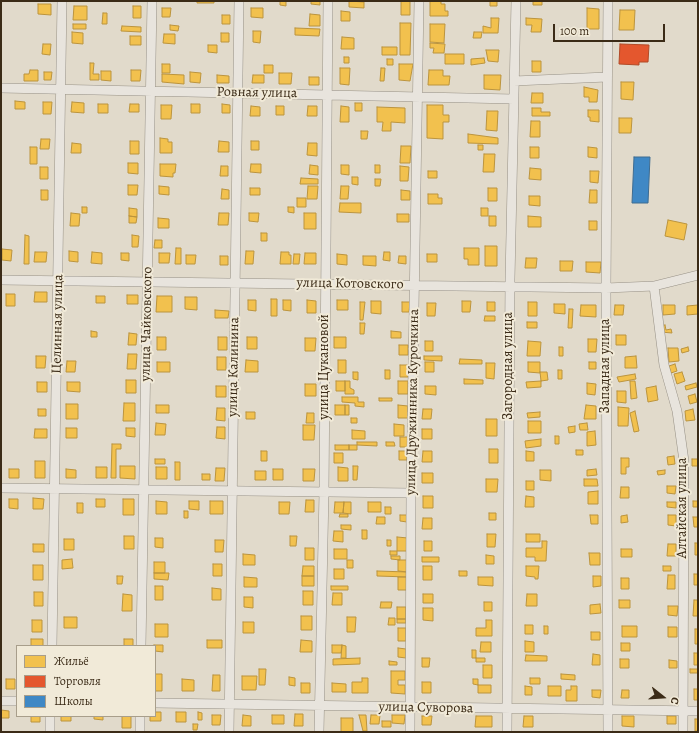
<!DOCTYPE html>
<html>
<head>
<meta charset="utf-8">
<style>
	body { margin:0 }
	#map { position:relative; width:699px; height:733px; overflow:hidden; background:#e1dacb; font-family:Alegreya,serif }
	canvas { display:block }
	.frame { position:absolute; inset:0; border:2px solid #3b2b17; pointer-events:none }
	.legend { position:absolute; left:16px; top:645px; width:140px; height:72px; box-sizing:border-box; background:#f1ead8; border:1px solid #a89e8b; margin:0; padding:5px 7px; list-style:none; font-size:12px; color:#3b2b17 }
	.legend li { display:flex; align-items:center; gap:8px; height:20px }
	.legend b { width:20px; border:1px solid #a89e8b }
	.north { position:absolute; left:643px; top:677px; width:40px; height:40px; -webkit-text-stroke:3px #f1ead8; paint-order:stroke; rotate:107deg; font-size:11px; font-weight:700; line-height:16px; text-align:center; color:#3b2b17 }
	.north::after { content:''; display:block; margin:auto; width:14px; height:18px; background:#3b2b17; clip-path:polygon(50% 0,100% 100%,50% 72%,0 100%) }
	.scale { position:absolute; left:553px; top:24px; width:112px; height:18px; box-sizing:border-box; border:2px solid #3b2b17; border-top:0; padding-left:5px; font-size:12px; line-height:14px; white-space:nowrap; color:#3b2b17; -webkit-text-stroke:3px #f1ead8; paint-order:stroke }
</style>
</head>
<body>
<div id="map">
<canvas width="699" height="733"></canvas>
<div class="frame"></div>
<ul class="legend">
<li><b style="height:11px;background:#f2c14e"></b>Жильё</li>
<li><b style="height:11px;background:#e4572e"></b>Торговля</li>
<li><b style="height:11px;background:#3f88c5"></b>Школы</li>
</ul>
<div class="north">С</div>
<div class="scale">100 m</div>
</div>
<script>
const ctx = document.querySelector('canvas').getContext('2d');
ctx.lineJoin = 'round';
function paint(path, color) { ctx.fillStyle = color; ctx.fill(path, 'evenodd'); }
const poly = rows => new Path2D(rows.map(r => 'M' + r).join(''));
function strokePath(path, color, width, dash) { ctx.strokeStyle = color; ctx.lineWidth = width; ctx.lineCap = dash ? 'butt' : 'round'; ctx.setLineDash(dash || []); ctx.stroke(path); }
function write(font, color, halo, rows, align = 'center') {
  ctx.font = font + ' Alegreya,serif'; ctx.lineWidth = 4; ctx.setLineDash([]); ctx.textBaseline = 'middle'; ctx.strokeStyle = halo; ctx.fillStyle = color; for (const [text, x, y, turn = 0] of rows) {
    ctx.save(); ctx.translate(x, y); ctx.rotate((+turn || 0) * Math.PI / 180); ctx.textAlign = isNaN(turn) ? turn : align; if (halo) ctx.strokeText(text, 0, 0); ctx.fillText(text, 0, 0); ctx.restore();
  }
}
const homes = poly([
	[197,1,214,1,214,3,197,3,197,1],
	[280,1,286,1,286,6,280,5,280,1],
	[311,1,320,1,320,5,311,4,311,1],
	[349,1,364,2,364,8,349,7,349,1],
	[401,1,410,1,410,15,401,15,401,1],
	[430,1,441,1,441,4,445,4,445,11,448,11,448,16,430,16,430,1],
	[490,1,497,1,497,6,490,6,490,1],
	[533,1,542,1,542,5,533,5,533,1],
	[38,4,51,4,51,15,38,14,38,4],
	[74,6,87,6,87,20,73,20,74,6],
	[133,6,141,6,141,18,133,18,133,6],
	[162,8,171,8,170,17,162,17,162,8],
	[251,8,263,8,263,18,251,17,251,8],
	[587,8,599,9,599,29,587,29,587,8],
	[620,10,635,10,634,30,619,30,620,10],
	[341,11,350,12,350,21,341,21,341,11],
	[103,13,107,13,107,24,102,24,103,13],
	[310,14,320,15,320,26,309,26,310,14],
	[222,15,230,15,230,24,222,24,222,15],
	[491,18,499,18,498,33,483,33,483,26,491,28,491,18],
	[526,18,542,19,541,32,531,32,532,25,526,25,526,18],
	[400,23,411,23,410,55,400,55,400,23],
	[73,24,86,24,86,29,73,29,73,24],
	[430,24,445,24,444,43,430,42,430,24],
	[170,25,179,26,178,31,170,30,170,25],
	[122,26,141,27,141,32,121,31,122,26],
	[295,28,320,29,319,36,295,35,295,28],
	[253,31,261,31,260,43,253,42,253,31],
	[72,32,83,33,83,44,72,43,72,32],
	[474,32,482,32,481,38,473,38,474,32],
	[221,33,229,33,229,42,221,42,221,33],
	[164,34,175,34,175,44,163,43,164,34],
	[130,36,141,36,141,45,130,45,130,36],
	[342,37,354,38,354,49,341,49,342,37],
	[430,43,445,44,444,53,433,53,434,48,430,48,430,43],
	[43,44,51,44,50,55,42,54,43,44],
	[208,45,217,45,217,53,208,52,208,45],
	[382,47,397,47,397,55,382,55,382,47],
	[486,50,499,50,498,62,488,61,486,50],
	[445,54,464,54,464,64,445,64,445,54],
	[344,57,349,57,349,63,344,63,344,57],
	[484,58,485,63,471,65,471,59,484,58],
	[387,59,393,59,393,65,387,65,387,59],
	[532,61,541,61,541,72,532,72,532,61],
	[90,63,94,63,93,74,99,74,99,80,90,80,90,63],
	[162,64,170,64,170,73,162,73,162,64],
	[399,64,413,64,410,81,399,80,399,64],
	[264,65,273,65,273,73,264,73,264,65],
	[340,68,350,68,349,85,340,84,340,68],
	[381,68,385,68,384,81,380,81,381,68],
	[30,70,38,70,38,81,24,81,24,74,29,74,30,70],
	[131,70,141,70,140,81,131,81,131,70],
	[429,70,443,70,443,76,450,76,449,85,428,85,429,70],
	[101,71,111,71,111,81,101,80,101,71],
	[44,72,52,72,51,80,44,80,44,72],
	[190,72,201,73,200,83,190,82,190,72],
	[279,73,292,73,291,84,279,84,279,73],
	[162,74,184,75,184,84,162,82,162,74],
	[217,75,229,76,229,83,217,83,217,75],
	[253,75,264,75,264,83,252,83,253,75],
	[484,75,501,75,500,90,484,89,484,75],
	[309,77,319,77,319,85,309,85,309,77],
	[621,82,634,82,633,100,621,99,621,82],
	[584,87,598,90,597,102,589,102,589,97,584,97,584,87],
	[532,93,543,93,543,103,531,103,532,93],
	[15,101,25,102,25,109,15,109,15,101],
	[43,102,52,102,51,114,43,114,43,102],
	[72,102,84,103,84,113,71,112,72,102],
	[355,103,362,103,362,111,355,111,355,103],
	[98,104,108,104,108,113,98,113,98,104],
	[130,104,139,104,139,112,129,112,130,104],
	[191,104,200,104,200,113,191,113,191,104],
	[222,104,230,105,230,113,222,113,222,104],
	[161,105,172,105,171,119,161,119,161,105],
	[427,105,443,105,443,115,449,115,449,122,443,122,443,139,427,138,427,105],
	[251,106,260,107,260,116,250,116,251,106],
	[276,106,284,106,284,115,276,115,276,106],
	[308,106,317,106,317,116,307,116,308,106],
	[341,106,349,107,349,122,340,122,341,106],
	[377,107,405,108,405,123,391,122,391,131,382,131,383,122,377,122,377,107],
	[532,108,541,108,541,112,550,112,550,116,532,116,532,108],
	[588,110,599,110,599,122,590,121,590,117,588,117,588,110],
	[487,111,498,111,497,131,486,130,487,111],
	[619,118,632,118,631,133,619,133,619,118],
	[531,121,540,121,540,137,530,137,531,121],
	[361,131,368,131,367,139,361,139,361,131],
	[468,134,498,138,498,144,468,143,468,134],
	[160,138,168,139,168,142,172,142,172,153,160,153,160,138],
	[41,139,50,139,49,149,40,149,41,139],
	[130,141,139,141,139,154,130,154,130,141],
	[219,141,229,142,229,152,218,152,219,141],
	[251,141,259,141,259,150,251,150,251,141],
	[72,143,81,144,81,153,71,153,72,143],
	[308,143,317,143,317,156,307,155,308,143],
	[478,145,483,145,483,150,478,150,478,145],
	[401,146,411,146,410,163,400,163,401,146],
	[30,147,37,147,37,164,30,164,30,147],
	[530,147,539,147,539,158,530,158,530,147],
	[588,147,597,148,597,158,588,157,588,147],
	[484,154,495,154,494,172,483,172,484,154],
	[128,163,138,163,138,174,128,173,128,163],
	[160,164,176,164,175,173,173,173,173,177,160,176,160,164],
	[251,164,261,164,261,173,250,172,251,164],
	[310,165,318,166,318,175,309,174,310,165],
	[341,165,349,165,349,175,341,174,341,165],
	[375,165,380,165,380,173,375,173,375,165],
	[221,166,228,166,228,176,220,176,221,166],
	[400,166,409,167,408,181,400,181,400,166],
	[40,167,48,167,48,179,40,179,40,167],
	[530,168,541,169,541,180,529,179,530,168],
	[428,171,437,171,437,178,428,178,428,171],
	[590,171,599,171,598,183,590,182,590,171],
	[352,177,358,177,358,185,352,184,352,177],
	[301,178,318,179,318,184,300,184,301,178],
	[375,179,381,179,380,186,375,186,375,179],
	[128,185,138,185,137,195,128,195,128,185],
	[159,186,169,187,169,195,159,194,159,186],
	[308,186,318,186,317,199,307,199,308,186],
	[341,186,349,186,348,199,340,199,341,186],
	[250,188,260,188,260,195,250,195,250,188],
	[488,188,497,188,497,201,488,201,488,188],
	[222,189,229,190,229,199,221,199,222,189],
	[41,190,48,190,48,200,41,200,41,190],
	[401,190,410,191,410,200,401,200,401,190],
	[590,190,597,190,597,203,589,203,590,190],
	[428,194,438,194,438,198,442,198,442,204,428,204,428,194],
	[529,196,540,196,540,206,529,205,529,196],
	[297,198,306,198,306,207,297,207,297,198],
	[340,203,361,203,361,213,339,212,340,203],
	[82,207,87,207,87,213,82,213,82,207],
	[288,207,294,207,294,213,288,212,288,207],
	[129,208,137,209,137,217,129,216,129,208],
	[481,208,488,208,488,216,481,216,481,208],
	[71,213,80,214,79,226,70,226,71,213],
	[219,213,229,213,228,225,218,225,219,213],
	[249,213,259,213,258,222,249,221,249,213],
	[304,213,316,213,316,229,304,229,304,213],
	[397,214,409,214,409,222,397,222,397,214],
	[129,216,137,217,136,223,129,223,129,216],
	[489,216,496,216,496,226,489,226,489,216],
	[528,216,541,217,541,227,528,227,528,216],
	[158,218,169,219,169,228,158,228,158,218],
	[668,220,687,224,684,240,665,236,668,220],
	[589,221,597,221,597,230,589,230,589,221],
	[261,233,267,233,267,241,261,241,261,233],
	[25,235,29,236,29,264,24,264,25,235],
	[132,235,139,236,138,247,132,247,132,235],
	[155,240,162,240,162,248,154,248,155,240],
	[485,246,497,246,497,266,485,266,485,246],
	[176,248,181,248,181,264,175,264,176,248],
	[464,248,479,248,479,265,468,265,468,259,464,259,464,248],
	[2,249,12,250,11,261,2,260,2,249],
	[69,251,78,252,78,262,69,261,69,251],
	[246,251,254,251,253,264,245,264,246,251],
	[35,252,47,252,46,262,34,262,35,252],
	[92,252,102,253,102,264,91,263,92,252],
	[281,252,289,252,289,255,291,255,291,264,280,264,281,252],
	[384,252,390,252,390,261,383,260,384,252],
	[121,253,129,253,129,261,121,260,121,253],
	[159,253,170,253,169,263,159,263,159,253],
	[305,253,316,253,316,264,304,264,305,253],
	[294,254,300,254,299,264,293,264,294,254],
	[337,254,347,255,347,265,337,264,337,254],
	[427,254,437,254,437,262,427,262,427,254],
	[186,255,196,255,195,264,186,264,186,255],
	[220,256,228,256,228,265,220,265,220,256],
	[363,256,376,256,376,266,363,265,363,256],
	[399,256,406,256,406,264,398,263,399,256],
	[526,258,537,258,536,268,525,268,526,258],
	[560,261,573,261,572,271,560,271,560,261],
	[586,262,601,262,600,273,586,272,586,262],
	[35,292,47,292,47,302,34,302,35,292],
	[6,294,15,294,15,306,6,306,6,294],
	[127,295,138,295,138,304,127,304,127,295],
	[96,296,105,296,105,303,96,303,96,296],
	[157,296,172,296,172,312,156,312,157,296],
	[185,297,197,297,197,310,185,309,185,297],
	[271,299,277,299,277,316,271,316,271,299],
	[248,300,256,300,256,311,248,310,248,300],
	[283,300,291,300,291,311,283,310,283,300],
	[307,300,316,301,316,313,307,313,307,300],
	[337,300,348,300,348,310,337,310,337,300],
	[371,301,381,301,381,314,371,313,371,301],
	[462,301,471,301,470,312,462,312,462,301],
	[360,302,365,302,363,320,360,320,360,302],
	[402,302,410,302,409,312,402,312,402,302],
	[487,302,495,302,495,311,487,311,487,302],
	[528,302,537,302,537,316,528,316,528,302],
	[427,303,436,303,435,316,427,316,427,303],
	[554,304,565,304,565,314,554,313,554,304],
	[581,305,596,305,596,317,580,316,581,305],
	[615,305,624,305,623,315,614,315,615,305],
	[663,305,675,305,675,314,663,315,663,305],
	[698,305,698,314,687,315,687,306,698,305],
	[569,309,573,309,572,328,568,328,569,309],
	[215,310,229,311,228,318,215,318,215,310],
	[485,316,495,316,495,321,484,321,485,316],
	[527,322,537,322,537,328,527,328,527,322],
	[360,323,365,323,364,334,360,334,360,323],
	[665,325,666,330,671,329,672,333,661,332,660,326,665,325],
	[91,331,97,332,97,337,91,337,91,331],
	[391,331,401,332,401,338,391,338,391,331],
	[129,333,137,334,136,345,128,345,129,333],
	[616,335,626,335,626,345,616,345,616,335],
	[157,337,166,337,166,350,157,350,157,337],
	[218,337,227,337,227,350,218,350,218,337],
	[247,337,257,337,257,349,247,349,247,337],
	[334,337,346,337,346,348,334,348,334,337],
	[305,338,316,338,315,351,305,351,305,338],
	[588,339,597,339,596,352,588,352,588,339],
	[425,341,433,341,433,351,425,351,425,341],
	[528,341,541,342,540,356,527,356,528,341],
	[399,345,408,345,408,355,399,355,399,345],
	[559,347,563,347,563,356,559,356,559,347],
	[688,347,689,351,682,353,681,349,688,347],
	[668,348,678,348,679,361,669,362,668,348],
	[128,354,137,354,136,369,127,369,128,354],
	[36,356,46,356,45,368,36,368,36,356],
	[424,356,442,356,442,361,424,360,424,356],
	[636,356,637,368,625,368,625,357,636,356],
	[217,357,226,357,226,370,217,370,217,357],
	[460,359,482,360,482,364,459,364,460,359],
	[246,360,258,361,258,372,245,372,246,360],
	[338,360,346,360,346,373,338,373,338,360],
	[67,361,76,361,75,372,66,372,67,361],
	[157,362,170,362,170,372,157,372,157,362],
	[425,362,434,362,434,372,425,372,425,362],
	[528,362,540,362,540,373,528,372,528,362],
	[589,362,596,362,596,369,589,369,589,362],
	[486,363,495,363,494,379,486,378,486,363],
	[675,364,677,371,671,373,669,366,675,364],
	[400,365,409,365,408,377,400,377,400,365],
	[385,370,390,370,390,379,385,379,385,370],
	[558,370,562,370,562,379,558,379,558,370],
	[353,372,358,372,358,380,353,379,353,372],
	[540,372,547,372,548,380,541,381,540,372],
	[682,372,685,381,677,384,674,374,682,372],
	[635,374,636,379,619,382,617,377,635,374],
	[464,379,483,380,483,384,464,384,464,379],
	[126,380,136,380,136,393,126,393,126,380],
	[336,381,345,381,345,391,336,391,336,381],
	[345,381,350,381,350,388,354,390,354,394,345,394,345,381],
	[398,381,408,381,408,394,398,394,398,381],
	[541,381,541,387,527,388,526,382,541,381],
	[630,381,635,381,637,398,631,399,630,381],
	[37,382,47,382,47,392,37,392,37,382],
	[67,382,80,382,80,392,67,391,67,382],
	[587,383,596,384,595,395,587,394,587,383],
	[696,383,697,387,686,390,685,386,696,383],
	[305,384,316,384,316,396,305,396,305,384],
	[216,386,226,386,226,397,216,397,216,386],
	[425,386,436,386,436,395,425,394,425,386],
	[656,386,658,400,648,402,646,388,656,386],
	[617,391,626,391,626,403,617,402,617,391],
	[695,394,697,402,690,404,688,396,695,394],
	[342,397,358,397,358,402,364,402,364,407,355,406,355,403,342,402,342,397],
	[379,398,392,398,392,401,379,401,379,398],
	[124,403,135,403,135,421,123,421,124,403],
	[66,404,78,404,78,419,66,419,66,404],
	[156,405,169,405,169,413,156,413,156,405],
	[335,405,345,405,345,415,335,415,335,405],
	[345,405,349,405,349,415,345,415,345,405],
	[398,405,408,406,408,418,398,418,398,405],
	[586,405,596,406,596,419,584,419,586,405],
	[618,407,629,408,628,426,618,426,618,407],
	[217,408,225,408,225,421,216,420,217,408],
	[38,409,46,409,46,416,38,416,38,409],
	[423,409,432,409,431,419,422,419,423,409],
	[693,409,695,420,686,421,685,411,693,409],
	[635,411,639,431,634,432,630,413,635,411],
	[246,412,255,412,255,419,246,419,246,412],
	[540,412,540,417,528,418,527,413,540,412],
	[307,413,314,413,314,423,306,423,307,413],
	[351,418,357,418,357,423,351,423,351,418],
	[486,419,497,419,497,436,486,436,486,419],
	[528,421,541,421,541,433,528,433,528,421],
	[156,423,166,424,165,435,155,435,156,423],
	[587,423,588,430,580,430,579,424,587,423],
	[394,424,404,425,404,436,394,436,394,424],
	[303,425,315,425,314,440,303,440,303,425],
	[575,426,575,432,569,433,568,427,575,426],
	[217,427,225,427,225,439,216,438,217,427],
	[66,428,77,428,77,438,66,438,66,428],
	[126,428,135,428,135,437,126,436,126,428],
	[35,429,47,429,47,438,34,438,35,429],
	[422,429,432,429,432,439,422,439,422,429],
	[352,430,365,431,365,439,352,439,352,430],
	[595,431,596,445,587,446,587,432,595,431],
	[555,436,559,436,559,444,555,444,555,436],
	[400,437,408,437,408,447,400,447,400,437],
	[541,439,541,446,526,448,525,441,541,439],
	[357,442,377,442,377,446,357,445,357,442],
	[386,442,394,442,395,446,386,446,386,442],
	[112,444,121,444,121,449,116,449,116,478,111,478,112,444],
	[335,445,349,445,349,450,335,450,335,445],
	[349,445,357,445,357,450,349,450,349,445],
	[489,449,498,449,498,463,489,463,489,449],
	[576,450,583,450,583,455,576,455,576,450],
	[261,451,267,451,267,461,261,461,261,451],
	[399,451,407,451,407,460,399,460,399,451],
	[423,451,432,451,432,462,422,462,423,451],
	[526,451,534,452,534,461,526,461,526,451],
	[334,453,343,453,343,463,334,463,334,453],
	[674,456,675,464,668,465,667,457,674,456],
	[621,458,629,458,629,467,626,467,626,474,621,474,621,458],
	[155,459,165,459,165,464,155,464,155,459],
	[692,459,698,459,698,466,692,466,692,459],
	[35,461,45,461,45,478,35,478,35,461],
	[175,462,180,462,180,480,175,480,175,462],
	[120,466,135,466,135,479,120,478,120,466],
	[353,466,358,466,357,480,353,480,353,466],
	[96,467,107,467,107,478,96,478,96,467],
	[156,467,167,467,167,479,156,479,156,467],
	[338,467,348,468,348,481,338,481,338,467],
	[216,468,225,468,224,481,215,481,216,468],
	[9,469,19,469,19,478,9,478,9,469],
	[66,469,76,470,76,478,66,478,66,469],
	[273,469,283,469,283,480,273,480,273,469],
	[303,469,315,469,314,481,303,481,303,469],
	[596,469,597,475,587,476,587,470,596,469],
	[540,470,551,470,551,481,540,480,540,470],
	[665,470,665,474,658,475,657,471,665,470],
	[255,471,266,471,266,480,255,480,255,471],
	[422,473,433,473,433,483,422,483,422,473],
	[202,474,210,474,210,480,202,480,202,474],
	[486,479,498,479,497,492,486,492,486,479],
	[584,479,597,479,598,486,584,486,584,479],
	[526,481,534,481,534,490,526,490,526,481],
	[667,486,676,486,675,494,667,493,667,486],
	[621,487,629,487,629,498,620,498,621,487],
	[598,491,598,504,588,504,588,492,598,491],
	[423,496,433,496,433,508,423,508,423,496],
	[526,496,534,497,534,507,525,507,526,496],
	[33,498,44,499,43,509,33,509,33,498],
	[9,499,18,499,18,509,9,508,9,499],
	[96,499,105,499,105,507,96,507,96,499],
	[123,499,134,499,134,515,123,515,123,499],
	[306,500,314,500,314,512,305,512,306,500],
	[156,501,167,502,167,514,156,514,156,501],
	[189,501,199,501,199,510,189,509,189,501],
	[210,501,223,501,223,514,210,514,210,501],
	[693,501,698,501,698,507,693,507,693,501],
	[279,502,290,502,289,514,279,514,279,502],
	[335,502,344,502,343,513,334,513,335,502],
	[344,502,351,502,351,514,343,513,344,502],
	[368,502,381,502,381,512,368,512,368,502],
	[667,502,676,502,676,508,667,507,667,502],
	[77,503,83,503,83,513,77,513,77,503],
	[385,507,391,507,391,514,385,514,385,507],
	[184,511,188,511,188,518,184,518,184,511],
	[489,513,496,513,496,520,489,520,489,513],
	[340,514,348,514,348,517,339,517,340,514],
	[400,515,407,515,407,522,400,521,400,515],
	[590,515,598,515,598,524,591,524,590,515],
	[627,515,628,522,621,523,621,516,627,515],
	[668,515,676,515,676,526,668,525,668,515],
	[377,517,385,517,385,524,376,524,377,517],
	[693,517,698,517,698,527,694,527,693,517],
	[423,518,432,518,432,529,422,529,423,518],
	[341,525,351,525,351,530,341,529,341,525],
	[362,530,367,530,367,539,362,539,362,530],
	[334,531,343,531,343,542,333,541,334,531],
	[487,534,496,534,495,547,487,547,487,534],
	[526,534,540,534,540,542,526,542,526,534],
	[124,536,134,536,134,549,124,549,124,536],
	[290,536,297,536,296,546,290,546,290,536],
	[397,537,408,538,408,551,397,551,397,537],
	[155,538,163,538,163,548,155,547,155,538],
	[64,539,74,539,74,550,64,550,64,539],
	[215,540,224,540,223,552,215,552,215,540],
	[387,540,391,540,391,546,387,546,387,540],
	[424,541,432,541,432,551,424,551,424,541],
	[542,541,547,541,546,561,535,561,535,557,526,557,526,548,542,548,542,541],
	[695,543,698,543,698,555,695,555,695,543],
	[33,544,44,544,44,552,33,552,33,544],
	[668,544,676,544,676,556,667,556,668,544],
	[305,548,314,548,314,560,305,560,305,548],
	[334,549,347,549,347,559,334,559,334,549],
	[621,549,632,549,632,557,621,557,621,549],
	[390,551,397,551,397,555,390,555,390,551],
	[589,553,600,553,600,565,590,565,589,553],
	[243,554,255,555,255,565,243,565,243,554],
	[486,555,494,556,494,564,486,564,486,555],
	[391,556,400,556,400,560,391,559,391,556],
	[422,557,439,557,439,562,422,562,422,557],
	[72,559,73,568,62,569,62,560,72,559],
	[347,560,353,560,353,568,347,568,347,560],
	[398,560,408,560,408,572,398,571,398,560],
	[154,562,165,562,165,573,154,573,154,562],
	[213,564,222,564,222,576,213,576,213,564],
	[33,565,43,565,43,580,33,580,33,565],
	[303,566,314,566,314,576,302,576,303,566],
	[423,566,432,566,432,580,423,580,423,566],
	[526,566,539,566,538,579,535,579,535,577,526,576,526,566],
	[663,566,671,566,671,571,663,571,663,566],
	[334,569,344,569,344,579,334,579,334,569],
	[377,571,408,572,408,577,377,576,377,571],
	[459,571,467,571,467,576,459,576,459,571],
	[154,573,169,573,168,580,154,579,154,573],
	[694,574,698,574,698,585,694,585,694,574],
	[668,575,675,575,675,589,667,589,668,575],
	[117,576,123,576,122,584,117,584,117,576],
	[302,576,314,576,314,586,302,586,302,576],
	[593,576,601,576,601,586,593,587,593,576],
	[244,577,257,578,257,587,244,587,244,577],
	[398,577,408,577,408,590,398,590,398,577],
	[478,577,493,577,493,586,478,585,478,577],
	[621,578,629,578,629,589,621,589,621,578],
	[155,586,163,586,163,600,155,600,155,586],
	[331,586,348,586,348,590,331,590,331,586],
	[212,588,221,589,221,600,212,600,212,588],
	[303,591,313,591,313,605,303,605,303,591],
	[34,592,43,592,43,606,34,606,34,592],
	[333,593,342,593,342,605,332,605,333,593],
	[123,594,132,595,132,611,122,611,123,594],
	[423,594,433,594,433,603,423,603,423,594],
	[527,594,537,594,537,606,526,606,527,594],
	[244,597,253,597,253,608,244,607,244,597],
	[619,600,630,600,630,608,619,608,619,600],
	[694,600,698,600,698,616,693,616,694,600],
	[381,602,392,602,391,608,380,608,381,602],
	[484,602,492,602,492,611,484,611,484,602],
	[600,604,601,613,590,614,590,605,600,604],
	[668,606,678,606,677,616,668,615,668,606],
	[397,607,406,607,406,619,397,619,397,607],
	[423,608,433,608,433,621,423,620,423,608],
	[301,616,312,616,312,630,301,630,301,616],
	[64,617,77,617,77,628,64,628,64,617],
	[347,617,356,617,355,632,347,632,347,617],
	[389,618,395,618,395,625,388,625,389,618],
	[397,619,406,619,406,623,397,623,397,619],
	[32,620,42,620,42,632,32,632,32,620],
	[486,620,492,620,492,636,476,636,476,628,486,628,486,620],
	[243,622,254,622,254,633,243,633,243,622],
	[155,624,168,624,168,637,155,637,155,624],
	[525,625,533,625,533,634,525,634,525,625],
	[544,626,548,626,548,634,544,634,544,626],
	[622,626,637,626,637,637,622,637,622,626],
	[668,627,677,627,677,637,668,637,668,627],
	[398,628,406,628,406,641,398,641,398,628],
	[695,629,698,629,698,644,695,644,695,629],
	[591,632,600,632,600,640,591,640,591,632],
	[31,639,43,639,43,646,31,646,31,639],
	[124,639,133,639,133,646,124,646,124,639],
	[207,640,222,640,222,648,207,648,207,640],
	[301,640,312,641,312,652,300,652,301,640],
	[525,641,534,642,534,652,525,652,525,641],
	[481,642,491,642,491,652,480,652,481,642],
	[621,643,630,643,630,651,621,651,621,643],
	[154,645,163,645,163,652,155,651,154,645],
	[332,645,342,645,341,653,332,653,332,645],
	[342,645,346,646,346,658,341,658,342,645],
	[398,648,406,649,406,658,398,657,398,648],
	[472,650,476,650,476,658,472,658,472,650],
	[694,653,698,653,698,665,694,665,694,653],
	[593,654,600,655,600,665,592,665,593,654],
	[526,655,547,656,547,661,525,661,526,655],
	[360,658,360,664,333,665,333,659,360,658],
	[422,658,430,658,429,667,422,667,422,658],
	[476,658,485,658,485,662,476,662,476,658],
	[620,659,629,659,629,668,620,668,620,659],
	[669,660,677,661,677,668,669,668,669,660],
	[389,661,397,662,397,665,389,665,389,661],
	[483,665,492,665,492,678,483,678,483,665],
	[259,669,266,669,265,685,259,685,259,669],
	[690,669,698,669,698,673,690,673,690,669],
	[391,671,405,671,405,680,398,680,398,685,405,685,405,694,391,693,391,671],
	[155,674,162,674,162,691,155,691,155,674],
	[561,674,575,675,575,680,561,679,561,674],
	[213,675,220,675,220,691,212,691,213,675],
	[242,676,257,676,256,690,242,690,242,676],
	[289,677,295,678,295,686,289,685,289,677],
	[362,678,368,678,368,693,352,693,352,682,362,682,362,678],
	[530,678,540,678,540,684,530,684,530,678],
	[6,679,15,679,15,689,6,689,6,679],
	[182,679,194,680,194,691,182,691,182,679],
	[473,679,478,679,478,685,473,684,473,679],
	[422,682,431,682,431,693,422,693,422,682],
	[301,683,310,683,310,693,301,693,301,683],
	[332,683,346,684,346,692,332,692,332,683],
	[478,685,491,685,491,693,478,693,478,685],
	[525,686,532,687,532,695,525,695,525,686],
	[548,686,561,686,561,696,548,696,548,686],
	[571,686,577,686,577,701,566,701,566,690,571,690,571,686],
	[694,689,698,689,698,700,694,700,694,689],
	[592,690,601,690,600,698,592,697,592,690],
	[622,690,629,690,629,698,621,698,622,690],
	[1,710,9,711,9,718,1,718,1,710],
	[155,712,161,712,161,721,150,721,150,716,155,716,155,712],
	[176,712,186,712,186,722,176,722,176,712],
	[198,712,202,713,202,720,198,720,198,712],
	[295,714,303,714,303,726,294,726,295,714],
	[212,715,221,715,220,725,212,725,212,715],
	[243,715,251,716,251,726,242,726,243,715],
	[272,715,284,715,284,724,272,724,272,715],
	[359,715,366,715,367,731,363,731,359,715],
	[371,715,380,715,379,724,370,724,371,715],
	[392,715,405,715,404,724,392,723,392,715],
	[31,716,40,716,40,722,31,722,31,716],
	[61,716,71,716,71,721,61,721,61,716],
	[94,716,103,716,103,720,94,719,94,716],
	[122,716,131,716,131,728,122,728,122,716],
	[422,716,432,716,431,725,422,725,422,716],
	[476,716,492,716,492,727,475,727,476,716],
	[524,716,533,716,533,727,523,727,524,716],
	[622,716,634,716,634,727,622,726,622,716],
	[667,716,676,716,676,724,667,724,667,716],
	[341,718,353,718,353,732,341,732,341,718],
	[695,719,698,719,698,731,695,731,695,719],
	[382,721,391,721,391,727,382,727,382,721],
	[193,724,198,724,197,730,193,730,193,724]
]);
paint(homes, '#f2c14e');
strokePath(homes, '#bb943e', 1);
const shops = poly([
	[620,44,649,45,648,62,639,62,639,65,619,64,620,44]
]);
paint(shops, '#e4572e');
strokePath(shops, '#b14a27', 1);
const schools = poly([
	[634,157,650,157,648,203,632,203,634,157]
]);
paint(schools, '#3f88c5');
strokePath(schools, '#3e6c91', 1);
const minor = poly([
	[608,1,606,288,608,732],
	[514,81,607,77],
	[1,88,514,99],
	[1,280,606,288,654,286,698,275],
	[654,286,664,365,677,411,684,461,683,732],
	[1,488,411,493],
	[52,646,62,1],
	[141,646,152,1],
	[1,701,17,701],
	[155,703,698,711],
	[50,732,50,716],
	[140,732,140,716],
	[229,732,239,1],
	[319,732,324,492,328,1],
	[410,732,411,493,419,1],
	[507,732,510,279,516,1]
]);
strokePath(minor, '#979186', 10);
strokePath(minor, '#e8e4dd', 9);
write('14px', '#3b2b17', '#f1ead8', [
	["Ровная улица",257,93,1],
	["улица Котовского",350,284,1],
	["Целинная улица",58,324,-89],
	["улица Чайковского",147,324,-89],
	["Загородная улица",509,366,-90],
	["Западная улица",606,366,-90],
	["улица Калинина",234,367,-89],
	["улица Цукановой",325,367,-90],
	["улица Дружинника Курочкина",413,402,-89],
	["Алтайская улица",683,508,-90],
	["улица Суворова",426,708,1]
]);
</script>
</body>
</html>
